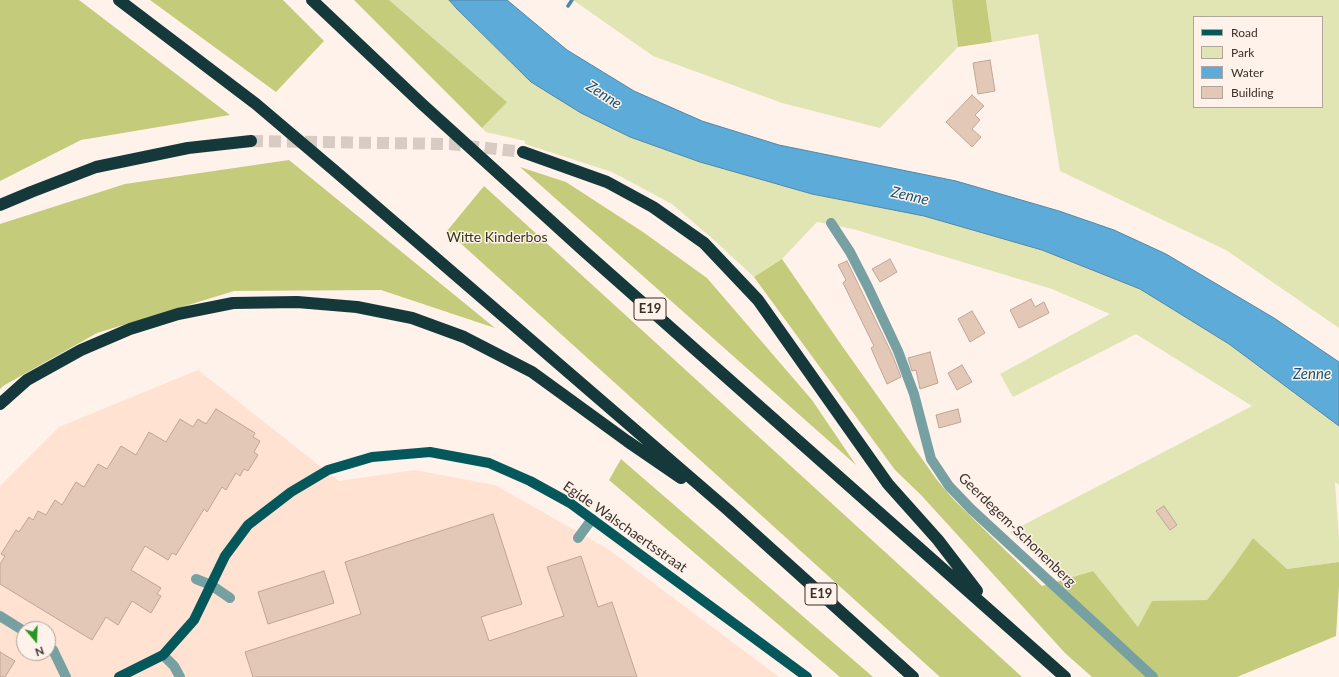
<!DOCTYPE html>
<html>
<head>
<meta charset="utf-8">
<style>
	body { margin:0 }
	#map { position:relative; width:1339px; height:677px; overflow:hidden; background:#fef2eb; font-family:Lato,sans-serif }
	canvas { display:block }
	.legend { position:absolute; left:1193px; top:16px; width:130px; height:92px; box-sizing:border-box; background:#fef2eb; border:1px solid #b0a49d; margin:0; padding:5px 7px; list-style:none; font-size:12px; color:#3a2f29 }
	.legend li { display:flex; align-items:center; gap:8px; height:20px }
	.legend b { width:20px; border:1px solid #b0a49d }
	.north { position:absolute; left:16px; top:621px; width:40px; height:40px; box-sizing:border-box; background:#fef2eb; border:1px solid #b0a49d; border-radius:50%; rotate:161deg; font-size:11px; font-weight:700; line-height:16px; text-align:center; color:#3a2f29 }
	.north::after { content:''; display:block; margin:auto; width:14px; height:18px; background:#279622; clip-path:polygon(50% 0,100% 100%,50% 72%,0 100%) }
</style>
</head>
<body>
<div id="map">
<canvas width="1339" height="677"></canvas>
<ul class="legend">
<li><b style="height:5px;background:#04585b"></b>Road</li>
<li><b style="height:11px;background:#e0e5b3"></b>Park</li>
<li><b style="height:11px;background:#5cabd9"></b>Water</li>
<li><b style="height:11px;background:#e4c8b7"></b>Building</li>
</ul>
<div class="north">N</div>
</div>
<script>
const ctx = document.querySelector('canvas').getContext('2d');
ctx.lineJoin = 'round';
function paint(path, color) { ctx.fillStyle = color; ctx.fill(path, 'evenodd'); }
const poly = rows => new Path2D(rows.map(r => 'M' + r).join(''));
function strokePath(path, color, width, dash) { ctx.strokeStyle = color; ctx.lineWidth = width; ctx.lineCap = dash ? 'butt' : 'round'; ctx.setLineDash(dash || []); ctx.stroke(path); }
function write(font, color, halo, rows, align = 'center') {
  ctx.font = font + ' Lato,sans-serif'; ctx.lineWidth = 3; ctx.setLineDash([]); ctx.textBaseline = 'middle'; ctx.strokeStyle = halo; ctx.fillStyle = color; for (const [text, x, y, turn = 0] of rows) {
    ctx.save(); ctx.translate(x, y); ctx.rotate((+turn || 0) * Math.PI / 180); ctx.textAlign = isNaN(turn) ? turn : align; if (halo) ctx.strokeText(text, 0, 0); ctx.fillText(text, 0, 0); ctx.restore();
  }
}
paint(poly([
	[198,370,339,481,415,470,495,485,608,549,779,677,0,677,0,486,59,427],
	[24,629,48,629,48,653,24,653]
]), '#ffe2d1');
paint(poly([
	[389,0,449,0,457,9,531,82,630,137,700,162,812,194,924,216,1042,250,1140,289,1229,344,1339,426,1339,485,1335,482,1339,540,1339,562,1287,569,1253,538,1232,568,1207,600,1152,602,1138,628,1093,571,1062,580,1010,532,1252,406,1136,334,1013,397,1000,374,1110,314,1052,289,853,229,817,222,782,259,754,277,714,240,672,204,612,172,525,144,525,141,486,132,482,128,506,101],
	[573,0,952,0,958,47,880,128,782,103,653,56],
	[986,0,1339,0,1339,328,1226,250,1060,171,1038,34,992,42],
	[1194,17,1322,17,1322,107,1194,107]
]), '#e0e5b3');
paint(poly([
	[0,0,79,0,230,115,81,140,0,181],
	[150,0,283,0,324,41,276,92],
	[354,0,389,0,507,102,482,128],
	[952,0,986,0,992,42,958,47],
	[289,160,495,328,381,290,234,291,97,333,3,386,0,389,0,224,125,184],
	[520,167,566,182,643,232,707,278,812,400,856,465],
	[484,186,1022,677,940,677,447,231],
	[782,259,840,343,937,480,954,500,1042,586,1093,571,1138,627,1152,601,1207,600,1232,568,1253,538,1287,569,1339,562,1339,586,1336,636,1237,677,1092,677,1065,653,921,495,895,470,754,277],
	[621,459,873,677,840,677,609,480]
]), '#c4cb7b');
const water = poly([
	[449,0,507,0,567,50,634,91,702,121,779,145,956,181,1059,211,1114,230,1166,254,1274,318,1339,362,1339,426,1229,344,1140,289,1042,250,924,216,812,194,700,162,630,137,581,113,531,82,457,9,449,0]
]);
paint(water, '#5cabd9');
strokePath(water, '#5286a4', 1);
strokePath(poly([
	[568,6,572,0]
]), '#5286a4', 3.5);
const building = poly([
	[990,60,995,91,978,94,973,63,990,60],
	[972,95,984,106,975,115,980,120,972,129,981,137,972,147,946,122,972,95],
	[890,259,897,272,880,282,872,269,890,259],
	[847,261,892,354,901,377,887,384,871,348,874,346,843,283,846,280,838,265,847,261],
	[1031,299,1035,307,1044,302,1049,313,1019,328,1010,310,1031,299],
	[972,311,985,333,970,342,958,319,972,311],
	[930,352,938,383,920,389,916,370,912,371,908,358,930,352],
	[962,365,972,382,957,390,948,373,962,365],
	[216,409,255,433,253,437,260,441,254,452,258,455,248,471,244,469,240,476,236,473,226,490,222,487,207,512,204,509,176,555,172,553,168,560,145,546,131,570,161,588,157,594,161,596,151,613,132,601,118,625,106,617,92,640,0,584,0,564,5,556,1,554,16,530,19,532,29,517,33,520,38,511,46,515,55,500,62,505,76,482,84,487,98,464,107,469,121,446,136,455,149,432,166,442,180,419,193,427,198,419,206,424,216,409],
	[958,409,961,422,939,428,936,415,958,409],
	[1164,506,1177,525,1170,530,1156,511,1164,506],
	[493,514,522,604,481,617,489,641,564,616,547,567,581,556,598,607,612,602,637,677,253,677,245,652,361,614,345,562,493,514],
	[324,571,334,603,268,624,258,592,324,571],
	[0,652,15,661,5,677,0,677,0,652]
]);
paint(building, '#e4c8b7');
strokePath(building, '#c0a595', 1);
strokePath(poly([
	[251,141,450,144,523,152]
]), '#d7cbc4', 12, [12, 6]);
strokePath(poly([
	[831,223,850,252,868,287,898,351,914,394,931,459,949,486,971,509,1153,677],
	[578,538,592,519],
	[196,579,211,585,230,598],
	[0,616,24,631],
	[48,646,53,650,66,677],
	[163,655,174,666,180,677]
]), '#76a0a2', 10);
strokePath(poly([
	[119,677,163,655,194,620,225,556,248,525,291,492,328,470,372,457,430,452,489,463,530,481,570,503,807,677]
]), '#04585b', 10);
strokePath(poly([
	[119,0,256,104,335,171,728,510,913,677],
	[312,0,422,104,584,251,1065,677],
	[523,152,607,182,653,207,704,243,758,300,888,484,938,540,977,591],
	[0,205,31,192,96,167,188,148,251,141],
	[0,404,27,380,81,350,130,329,178,314,233,303,297,302,357,307,412,318,464,337,532,372,627,441,681,478]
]), '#15393b', 12);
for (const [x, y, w] of [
	[650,309,32],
	[821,594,32]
]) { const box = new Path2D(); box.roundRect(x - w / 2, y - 11, w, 22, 3); ctx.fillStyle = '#fef2eb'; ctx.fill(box); strokePath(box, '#3a2f29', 1); }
write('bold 13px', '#3a2f29', null, [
	["E19",650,309],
	["E19",821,594]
]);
write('14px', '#353715', '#fef2eb', [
	["Witte Kinderbos",497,237]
]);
write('14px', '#3a2f29', '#fef2eb', [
	["Egide Walschaertsstraat",625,527,35],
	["Geerdegem-Schonenberg",1017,530,44]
]);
write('italic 15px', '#165473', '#fef2eb', [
	["Zenne",604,95,33],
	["Zenne",910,196,13],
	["Zenne",1312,374]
]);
</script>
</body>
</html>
